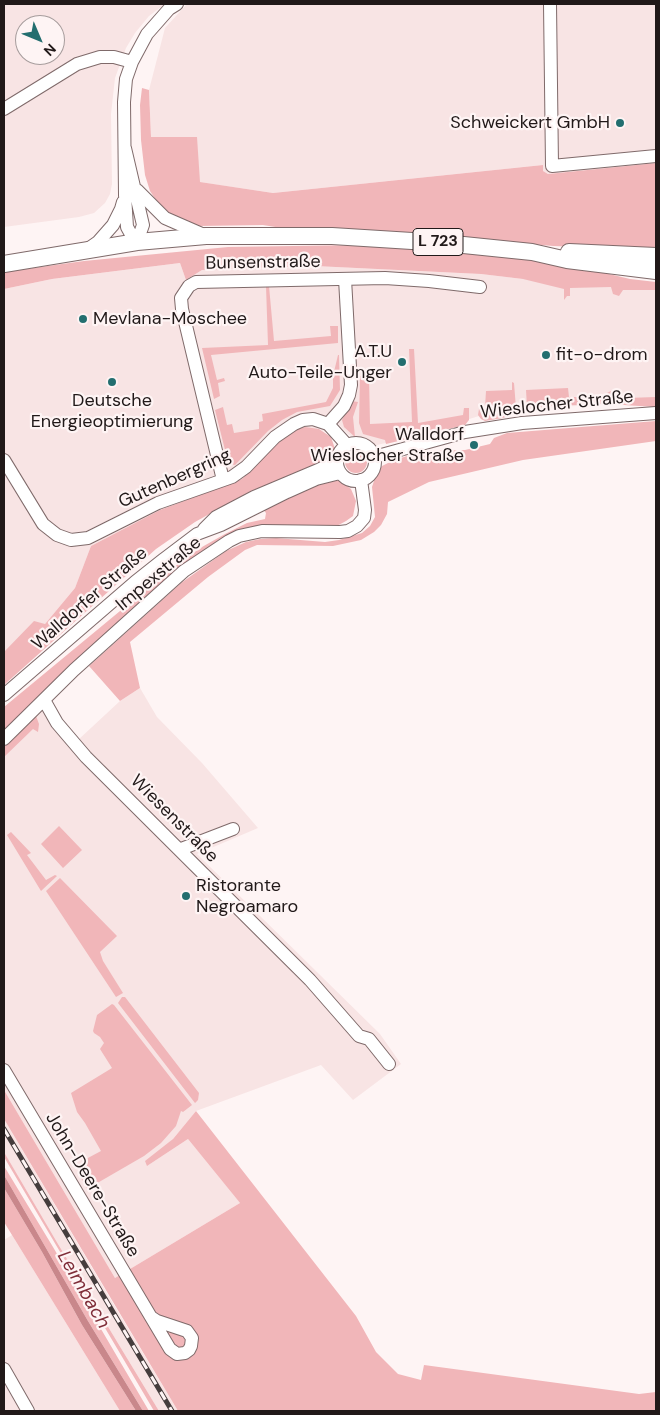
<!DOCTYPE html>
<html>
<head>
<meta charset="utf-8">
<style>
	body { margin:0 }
	#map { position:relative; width:660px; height:1415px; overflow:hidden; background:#fef4f4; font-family:"DM Sans",sans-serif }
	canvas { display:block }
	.frame { position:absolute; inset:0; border:5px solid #211919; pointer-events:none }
	.north { position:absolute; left:15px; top:15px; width:50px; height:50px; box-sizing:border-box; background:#fef4f4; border:1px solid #a69c9c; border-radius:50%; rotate:135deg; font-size:14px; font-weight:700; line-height:20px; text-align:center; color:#211919 }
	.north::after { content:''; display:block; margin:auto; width:18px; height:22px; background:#236e6f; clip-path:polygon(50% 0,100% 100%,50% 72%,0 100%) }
</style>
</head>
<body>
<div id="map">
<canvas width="660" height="1415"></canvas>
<div class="frame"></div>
<div class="north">N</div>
</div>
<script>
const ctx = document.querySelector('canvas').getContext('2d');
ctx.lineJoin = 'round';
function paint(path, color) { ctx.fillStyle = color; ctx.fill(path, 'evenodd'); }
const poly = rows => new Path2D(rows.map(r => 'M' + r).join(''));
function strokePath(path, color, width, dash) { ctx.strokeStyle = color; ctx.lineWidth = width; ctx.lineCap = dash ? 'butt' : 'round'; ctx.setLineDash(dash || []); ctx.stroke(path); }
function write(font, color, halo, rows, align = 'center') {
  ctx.font = font + ' "DM Sans",sans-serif'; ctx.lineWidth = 4.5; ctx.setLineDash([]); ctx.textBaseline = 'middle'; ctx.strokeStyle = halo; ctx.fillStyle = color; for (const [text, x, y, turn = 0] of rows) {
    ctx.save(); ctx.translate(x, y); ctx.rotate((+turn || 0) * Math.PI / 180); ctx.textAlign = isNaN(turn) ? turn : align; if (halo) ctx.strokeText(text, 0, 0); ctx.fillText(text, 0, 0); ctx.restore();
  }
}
paint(poly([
	[4,4,165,4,149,16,135,33,126,48,115,78,111,114,112,184,110,194,105,203,94,213,79,217,4,227],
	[25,25,55,25,55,55,25,55],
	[187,4,656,4,656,163,548,174,543,171,543,165,273,193,199,182,151,137,149,90,165,28],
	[180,263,186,280,202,270,315,266,481,274,523,279,656,284,656,407,608,404,495,411,415,436,377,445,349,435,338,424,325,432,319,429,251,471,242,479,234,483,160,510,91,546,75,588,45,624,4,652,4,289,52,279],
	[140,688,157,717,202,763,258,828,197,854,380,1034,401,1064,353,1100,321,1065,196,1111,173,1139,147,1166,188,1139,240,1203,115,1278,4,1090,4,736,43,698,78,740,120,701],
	[4,1119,114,1305,178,1411,159,1411,58,1244,4,1152],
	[12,1235,120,1411,4,1411,4,1240]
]), '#f8e4e4');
paint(poly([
	[142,88,149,90,151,137,197,137,200,182,273,193,543,165,543,171,548,174,656,163,656,250,553,246,462,238,294,230,263,225,199,226,185,223,165,211,156,200,150,191,145,175,141,140,140,105],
	[359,245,481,253,563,263,630,279,656,282,656,290,623,290,619,296,613,294,611,287,570,288,570,296,567,296,564,300,564,289,523,279,481,274,315,266,202,270,186,280,180,263,52,279,4,289,4,272,84,261,228,247],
	[266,286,269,286,274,341,331,336,330,326,338,326,338,343,211,355,217,380,224,378,225,381,218,383,220,396,214,399,202,348,268,345],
	[409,349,414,349,418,423,463,415,464,408,469,408,469,420,465,425,386,444,385,440,363,434,359,423,360,376,368,374,369,376,370,424,412,422],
	[338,355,339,355,340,390,330,406,297,412,282,420,268,431,235,465,230,464,225,450,215,410,223,407,227,425,232,424,234,433,259,429,259,422,263,421,262,414,326,402,333,388,333,376],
	[512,382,514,383,516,408,513,414,503,418,485,421,481,419,478,415,479,409,485,407,486,391,512,390],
	[568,388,569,397,601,397,601,404,527,407,526,390],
	[615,389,619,390,620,395,626,396,627,398,656,397,656,407,608,404,607,393],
	[352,401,358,402,353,417,355,437,344,427,342,420],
	[656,421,656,441,523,460,429,482,388,502,387,514,381,525,374,532,361,540,333,546,257,545,245,550,208,577,130,642,140,688,120,701,89,666,181,583,226,551,246,542,260,539,276,538,325,542,339,540,362,533,370,526,375,517,372,487,376,475,382,466,394,460,424,451,465,450,490,444,494,438,507,433],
	[305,427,319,429,331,437,335,449,331,460,251,491,195,522,156,549,4,685,4,652,34,621,45,624,75,588,91,546,160,510,242,479,279,442,296,430],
	'345 462a11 11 0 1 1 22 0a11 11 0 1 1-22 0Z',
	[335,480,342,482,351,489,356,501,353,516,346,521,335,527,238,532,4,736,4,707,172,568,202,547,225,534,247,523,265,519,266,513,262,508,323,482],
	[36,716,39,724,38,732,33,729,4,757,4,747],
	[59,826,82,850,63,868,41,844],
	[11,832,31,853,27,855,46,880,55,875,57,876,41,891,7,835],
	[60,878,117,936,100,952,103,961,123,993,116,997,46,891],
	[122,997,125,997,199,1093,198,1100,195,1103,118,1003],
	[112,1004,114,1005,192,1105,183,1112,181,1111,176,1126,161,1143,144,1156,87,1189,80,1176,81,1172,87,1163,86,1159,101,1151,85,1123,77,1112,71,1093,112,1068,100,1049,104,1043,100,1037,94,1033,93,1031,97,1015],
	[4,1090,115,1278,240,1203,188,1139,147,1166,145,1161,173,1139,196,1111,356,1316,376,1352,398,1374,421,1380,424,1365,639,1394,656,1392,656,1411,178,1411,4,1119],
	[4,1152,58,1244,159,1411,154,1411,144,1394,4,1157],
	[4,1166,53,1247,149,1411,143,1411,88,1321,4,1175],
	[4,1188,42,1252,82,1325,136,1411,120,1411,4,1222]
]), '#f1b6b9');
paint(poly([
	[4,1175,88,1321,143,1411,136,1411,82,1325,42,1252,4,1188]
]), '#c9878b');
const minor = poly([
	[550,4,552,166,656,156],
	[4,109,77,64,100,57,114,57,132,62],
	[125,148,143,225,137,242,132,236,127,227,125,195,124,102,126,79,132,62,147,34,169,9,177,4],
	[137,190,165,218,204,235],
	[88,249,98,242,113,225,121,209,123,202],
	[328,424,344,406,349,395,351,385,345,279],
	'337 462a19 19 0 1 1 38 0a19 19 0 1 1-38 0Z',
	[374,457,465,432,522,423,656,413],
	[4,460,43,524,57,535,71,540,88,538,158,503,232,477,246,467,275,437,294,424,303,420,313,419,328,424,347,445],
	[223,480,182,309,181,298,189,286,196,282,385,278,429,281,480,287],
	[204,529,216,517,254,497,318,470,336,461],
	[4,695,135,582,164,559,197,534,221,525,287,492,316,479,340,473],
	[44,700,57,723,86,757,310,980,359,1036,369,1039,389,1064],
	[4,739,74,670,184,571,229,541,239,536,262,531,340,532,348,531,357,526,364,518,365,510,361,480],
	[181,849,233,829],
	[4,1070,170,1349,177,1354,185,1353,189,1350,191,1346,192,1338,187,1331,157,1321,151,1317],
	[4,1369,28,1411]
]);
const major = poly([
	[569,252,656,256],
	[4,264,137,242,206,236,332,236,444,243,532,252,567,260,656,271]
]);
strokePath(minor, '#7f6a6a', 14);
strokePath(major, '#7f6a6a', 18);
strokePath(minor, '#fff', 12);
strokePath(major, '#fff', 16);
const rail = poly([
	[4,1129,172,1411]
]);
strokePath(rail, '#453d3d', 5);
strokePath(rail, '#fef4f4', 3, [9]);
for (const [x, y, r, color] of [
	[620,123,5,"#236e6f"],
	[83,319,5,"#236e6f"],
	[546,355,5,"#236e6f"],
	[402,362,5,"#236e6f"],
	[112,382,5,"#236e6f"],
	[474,445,5,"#236e6f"],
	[186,896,5,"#236e6f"]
]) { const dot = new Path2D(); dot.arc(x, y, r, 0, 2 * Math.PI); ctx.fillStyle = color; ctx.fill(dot); strokePath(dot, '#fef4f4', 2); }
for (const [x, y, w] of [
	[438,242,50]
]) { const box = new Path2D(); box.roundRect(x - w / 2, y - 13.5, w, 27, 4); ctx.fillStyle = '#fef4f4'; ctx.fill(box); strokePath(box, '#211919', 1); }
write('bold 16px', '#211919', null, [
	["L 723",438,242]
]);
write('18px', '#211919', '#fef4f4', [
	["Schweickert GmbH",610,123],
	["Mevlana-Moschee",93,319,"left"],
	["A.T.U",392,352],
	["Auto-Teile-Unger",392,373],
	["fit-o-drom",556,355,"left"],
	["Deutsche",112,401,"center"],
	["Energieoptimierung",112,422,"center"],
	["Walldorf",464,435],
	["Wieslocher Straße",464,456],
	["Ristorante",196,886,"left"],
	["Negroamaro",196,907,"left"]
], 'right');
write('18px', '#211919', '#fef4f4', [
	["Bunsenstraße",263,263,-1],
	["Wieslocher Straße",557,405,-6],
	["Gutenbergring",175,479,-24],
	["Impexstraße",159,574,-40],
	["Walldorfer Straße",90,599,-41],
	["Wiesenstraße",174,819,45],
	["John-Deere-Straße",92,1185,59]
]);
write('italic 19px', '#7f2e39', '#fef4f4', [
	["Leimbach",83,1290,60]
]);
</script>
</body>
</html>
